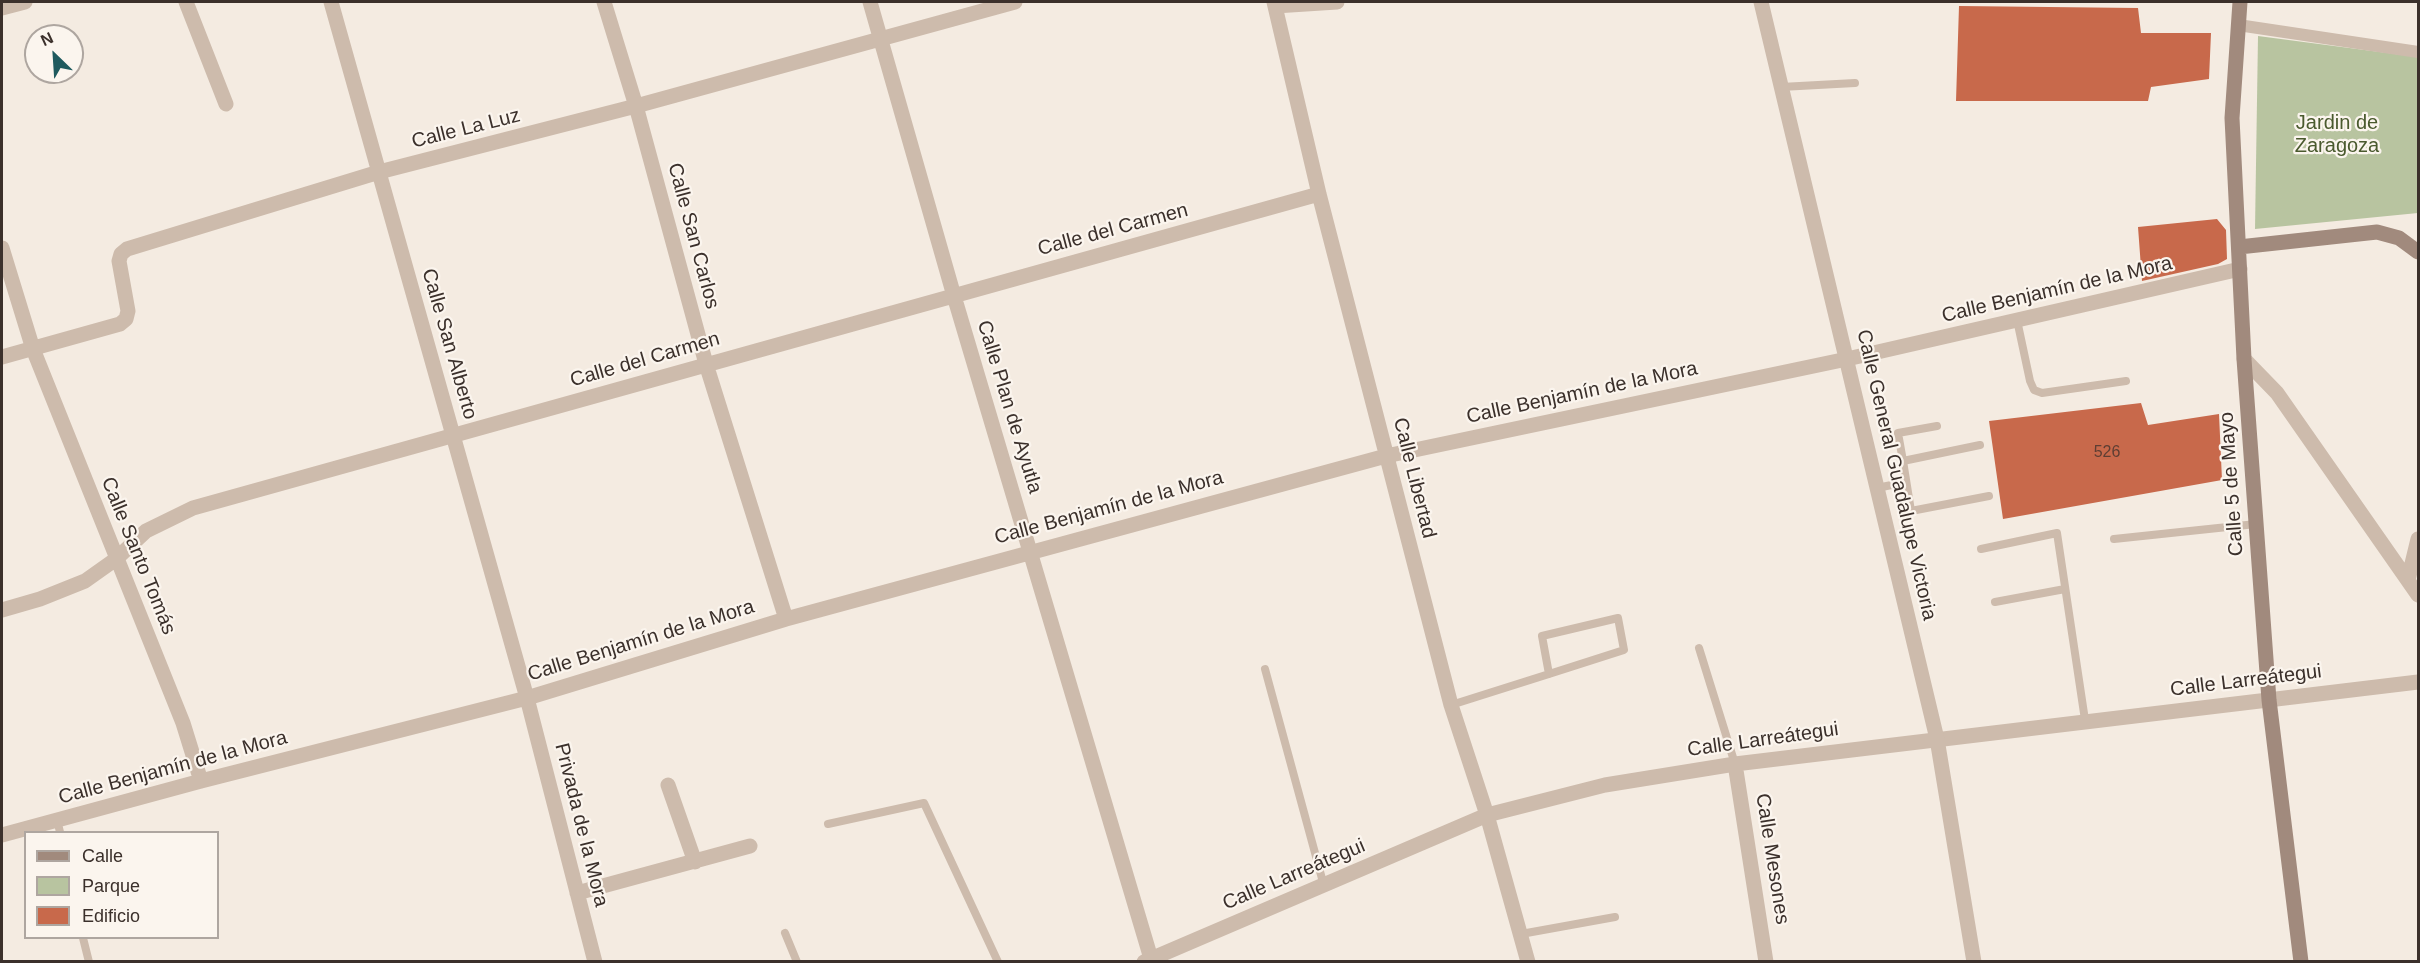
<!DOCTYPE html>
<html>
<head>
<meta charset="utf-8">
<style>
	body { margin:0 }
	#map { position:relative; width:2420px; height:963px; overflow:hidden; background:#f4ebe1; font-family:Helvetica,sans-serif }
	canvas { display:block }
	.frame { position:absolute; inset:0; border:3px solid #3b302b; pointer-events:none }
	.legend { position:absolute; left:24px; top:831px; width:195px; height:108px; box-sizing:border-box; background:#fbf5ee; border:2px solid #aea6a0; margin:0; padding:8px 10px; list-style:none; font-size:18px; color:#3b302b }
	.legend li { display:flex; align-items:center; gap:12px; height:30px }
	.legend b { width:30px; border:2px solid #aea6a0 }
	.north { position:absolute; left:24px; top:24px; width:60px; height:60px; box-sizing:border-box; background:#fbf5ee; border:2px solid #aea6a0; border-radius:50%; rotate:335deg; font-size:16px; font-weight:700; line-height:24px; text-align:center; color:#3b302b }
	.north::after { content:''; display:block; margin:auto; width:21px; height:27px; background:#1f5a5e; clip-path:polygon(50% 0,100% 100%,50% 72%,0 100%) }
</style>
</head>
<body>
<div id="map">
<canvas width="2420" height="963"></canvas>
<div class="frame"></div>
<ul class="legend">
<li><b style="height:8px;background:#a18a7d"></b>Calle</li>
<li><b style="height:16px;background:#b8c4a0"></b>Parque</li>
<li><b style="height:16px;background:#c8694b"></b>Edificio</li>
</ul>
<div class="north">N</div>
</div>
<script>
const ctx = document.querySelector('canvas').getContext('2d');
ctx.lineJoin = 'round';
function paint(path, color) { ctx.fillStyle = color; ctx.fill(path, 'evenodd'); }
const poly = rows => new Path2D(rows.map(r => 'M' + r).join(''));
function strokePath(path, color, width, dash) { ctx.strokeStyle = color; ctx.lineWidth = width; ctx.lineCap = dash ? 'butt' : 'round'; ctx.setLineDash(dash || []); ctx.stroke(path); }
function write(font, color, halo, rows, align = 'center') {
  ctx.font = font + ' Helvetica,sans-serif'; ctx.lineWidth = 4.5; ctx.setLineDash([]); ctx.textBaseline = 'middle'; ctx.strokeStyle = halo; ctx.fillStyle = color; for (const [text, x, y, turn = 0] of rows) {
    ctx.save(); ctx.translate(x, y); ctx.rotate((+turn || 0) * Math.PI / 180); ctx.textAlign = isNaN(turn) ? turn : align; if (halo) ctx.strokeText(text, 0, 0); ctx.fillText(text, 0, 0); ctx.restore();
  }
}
paint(poly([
	[2258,36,2418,57,2418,213,2255,229]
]), '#b8c4a0');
paint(poly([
	[1959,6,2138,8,2141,33,2211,33,2209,79,2151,87,2148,101,1956,101],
	[2217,219,2226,230,2227,259,2218,264,2142,281,2138,227],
	[2141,403,2148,425,2219,414,2222,480,2003,519,1989,421]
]), '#c8694b');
strokePath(poly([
	[1781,87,1855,83],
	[2017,320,2030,381,2034,390,2042,393,2126,381],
	[1980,445,1903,461,1911,511,1989,496],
	[1903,461,1898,433,1937,426],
	[1877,488,1906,482],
	[2114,539,2256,524],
	[1981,549,2057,533,2085,720],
	[1995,602,2065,589],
	[1699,648,1735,764],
	[1265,669,1324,886],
	[1451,705,1549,674,1624,650,1618,618,1542,636,1549,674],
	[57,820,60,832],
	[828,824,924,803,998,962],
	[785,933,797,962],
	[1521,934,1615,917],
	[83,938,89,962]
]), '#cdbbac', 8);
strokePath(poly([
	[2238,25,2418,52]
]), '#cdbbac', 12);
strokePath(poly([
	[186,2,226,104],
	[331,2,527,698,595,962],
	[604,2,636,106,706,364,786,619],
	[870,2,954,296,1152,962],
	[1274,2,1319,194,1451,705,1487,815,1528,962],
	[1275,6,1337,2],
	[2,8,25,2],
	[2,248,33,349,183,723,201,781],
	[2,357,120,324,126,319,128,311,119,261,121,254,127,249,379,172,636,106,1015,2],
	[2244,359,2277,393,2418,595],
	[2408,580,2418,539],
	[2,610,40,599,85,581,116,559,146,531,193,508,1319,194],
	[1735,764,1766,962],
	[668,785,695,862],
	[2,835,201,781,527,698,786,619,1386,456,1847,359,2240,269],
	[577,893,750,846],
	[1144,962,1487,815,1605,785,1735,764,2418,682]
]), '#cdbbac', 15);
strokePath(poly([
	[1761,2,1937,739,1974,962]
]), '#cdbbac', 15);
strokePath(poly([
	[2240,2,2232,118,2244,359,2269,700,2301,962],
	[2239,247,2377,232,2399,238,2418,252]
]), '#a18a7d', 15);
write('16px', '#5e3e33', null, [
	["526",2107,453]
]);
write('20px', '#4a5a2e', '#fbf5ee', [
	["Jardin de",2337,123],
	["Zaragoza",2337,146]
]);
write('20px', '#3b302b', '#fbf5ee', [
	["Calle La Luz",466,129,-14],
	["Calle del Carmen",1113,230,-15],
	["Calle San Carlos",693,236,75],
	["Calle Benjamín de la Mora",2057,290,-13],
	["Calle San Alberto",449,344,74],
	["Calle del Carmen",645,360,-16],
	["Calle Benjamín de la Mora",1582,393,-12],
	["Calle Plan de Ayutla",1009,407,73],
	["Calle General Guadalupe Victoria",1896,475,77],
	["Calle Libertad",1414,478,76],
	["Calle 5 de Mayo",2232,484,-94],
	["Calle Benjamín de la Mora",1109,508,-15],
	["Calle Santo Tomás",138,556,68],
	["Calle Benjamín de la Mora",641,641,-17],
	["Calle Larreátegui",2246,681,-7],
	["Calle Larreátegui",1763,740,-8],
	["Calle Benjamín de la Mora",173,768,-15],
	["Privada de la Mora",581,825,76],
	["Calle Mesones",1772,859,81],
	["Calle Larreátegui",1294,875,-23]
]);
</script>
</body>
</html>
